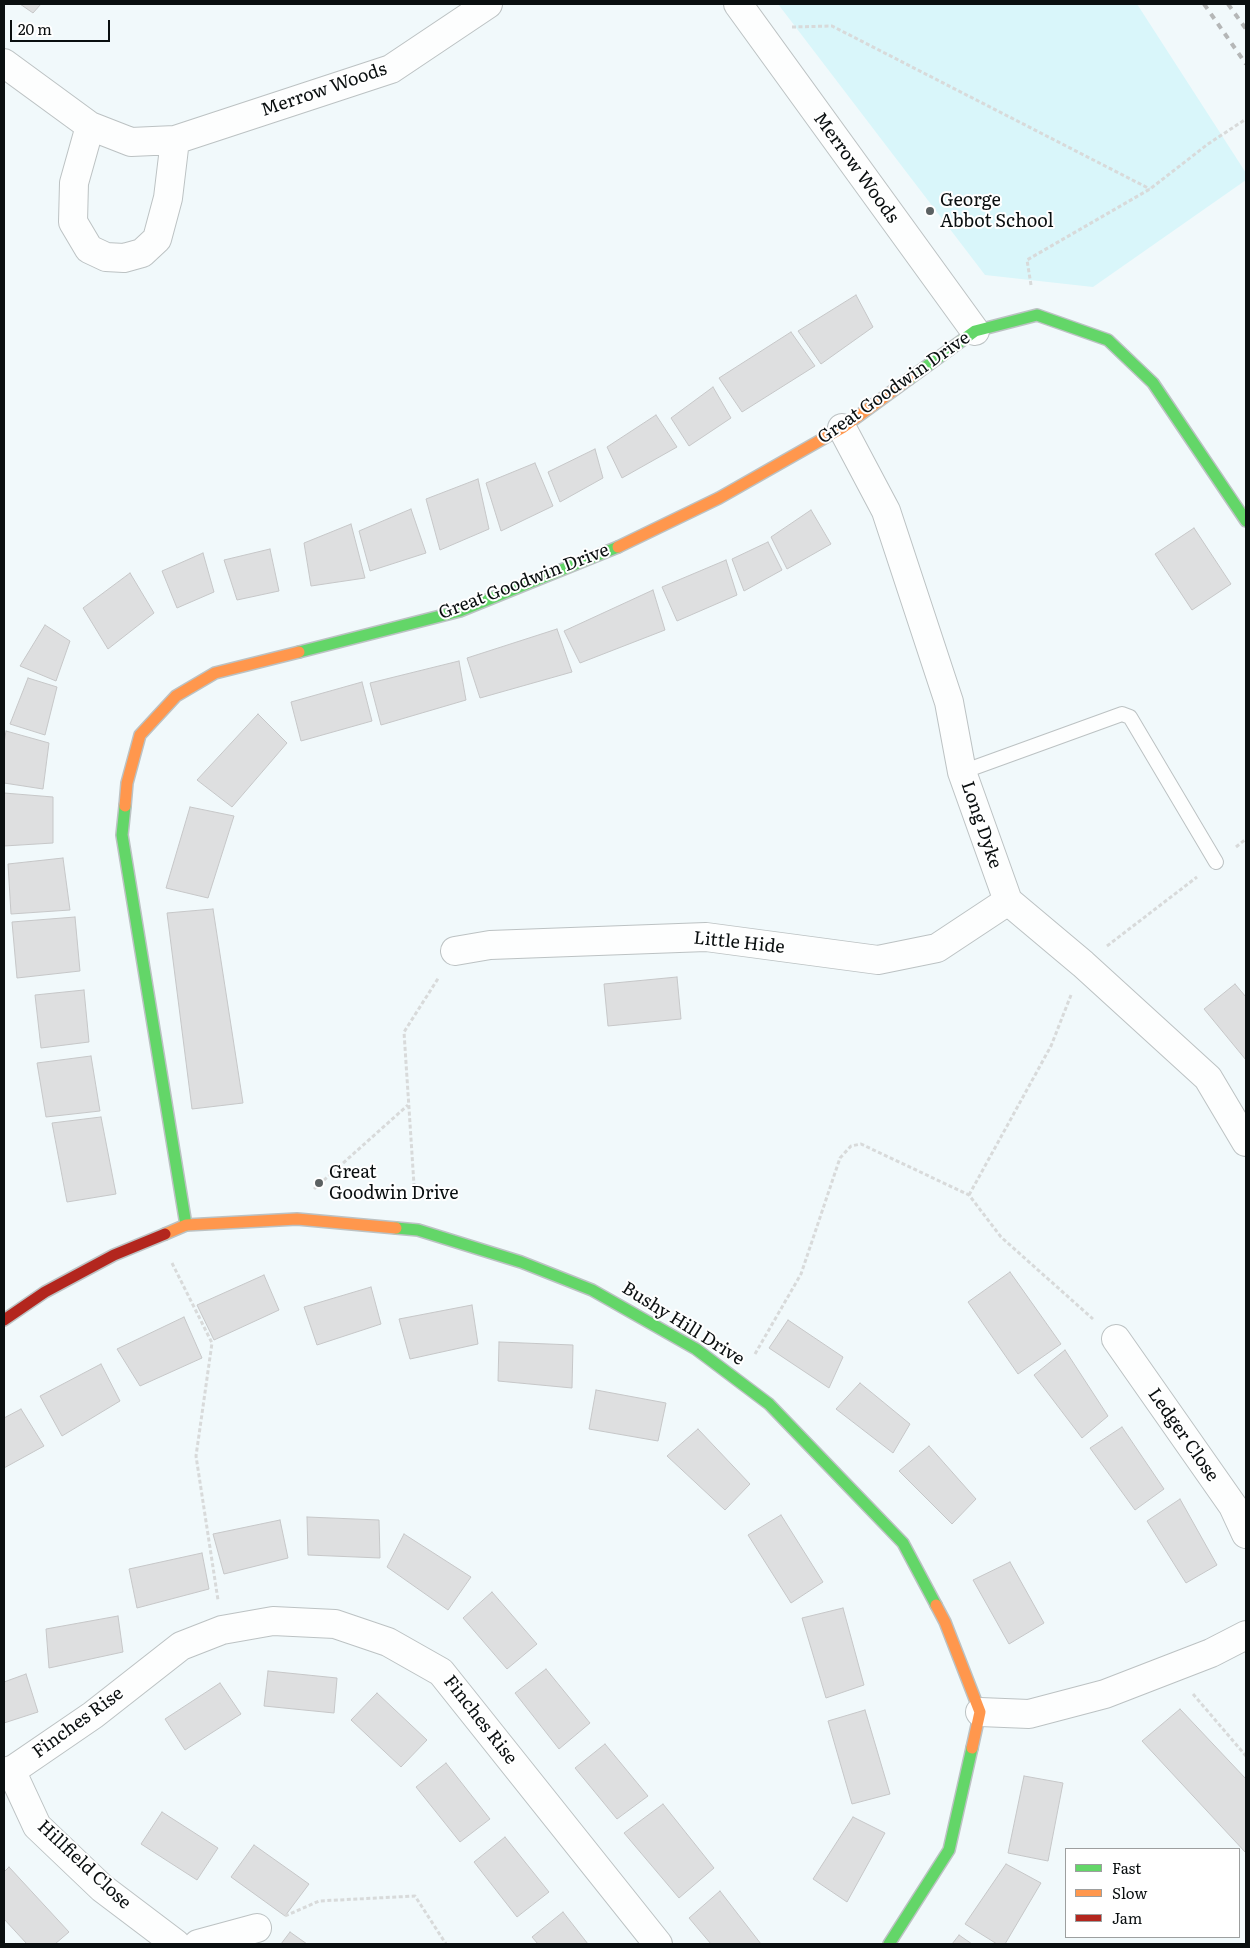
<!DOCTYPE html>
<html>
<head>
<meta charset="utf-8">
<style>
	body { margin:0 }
	#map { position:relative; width:1250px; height:1948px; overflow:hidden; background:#f1f9fb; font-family:Literata,serif }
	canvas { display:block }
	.frame { position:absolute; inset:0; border:5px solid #0a0f10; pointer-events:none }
	.legend { position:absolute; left:1065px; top:1848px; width:175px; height:90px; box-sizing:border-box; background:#fff; border:1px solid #9d9f9f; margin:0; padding:6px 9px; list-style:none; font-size:15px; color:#0a0f10 }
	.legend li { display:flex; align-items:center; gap:10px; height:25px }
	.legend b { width:25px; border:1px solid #9d9f9f }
	.scale { position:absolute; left:10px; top:20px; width:100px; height:22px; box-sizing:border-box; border:2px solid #0a0f10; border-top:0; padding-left:6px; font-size:15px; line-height:18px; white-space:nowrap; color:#0a0f10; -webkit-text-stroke:4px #fff; paint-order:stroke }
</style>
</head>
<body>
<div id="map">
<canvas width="1250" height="1948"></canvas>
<div class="frame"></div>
<ul class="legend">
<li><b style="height:6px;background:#63d668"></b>Fast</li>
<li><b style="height:6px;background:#ff974d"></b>Slow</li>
<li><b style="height:6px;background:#b3261e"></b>Jam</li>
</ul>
<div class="scale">20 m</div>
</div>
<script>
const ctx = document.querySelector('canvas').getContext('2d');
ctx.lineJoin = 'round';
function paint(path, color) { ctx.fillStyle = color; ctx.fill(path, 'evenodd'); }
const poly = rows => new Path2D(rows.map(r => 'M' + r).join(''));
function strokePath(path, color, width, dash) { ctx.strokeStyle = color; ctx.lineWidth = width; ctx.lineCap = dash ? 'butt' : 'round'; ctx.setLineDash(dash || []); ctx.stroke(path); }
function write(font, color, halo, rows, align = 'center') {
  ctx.font = font + ' Literata,serif'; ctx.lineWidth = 4; ctx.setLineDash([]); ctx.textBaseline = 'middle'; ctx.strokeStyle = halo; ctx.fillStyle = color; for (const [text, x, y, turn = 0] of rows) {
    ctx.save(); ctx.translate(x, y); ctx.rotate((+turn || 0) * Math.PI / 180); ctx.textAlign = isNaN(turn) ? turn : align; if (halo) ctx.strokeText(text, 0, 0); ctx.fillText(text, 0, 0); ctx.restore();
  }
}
paint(poly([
	[778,4,1137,4,1246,173,1246,180,1093,287,985,275]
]), '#d9f6fa');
const building = poly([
	[20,4,41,4,33,13,20,4],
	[856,295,873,327,821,364,798,331,856,295],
	[791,332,815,366,742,412,719,378,791,332],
	[713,387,731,418,689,446,671,418,713,387],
	[656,415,677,447,622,478,607,447,656,415],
	[595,449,603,478,560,502,548,472,595,449],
	[535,463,553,506,501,531,486,483,535,463],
	[478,479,489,529,440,550,426,499,478,479],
	[411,509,426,553,370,571,359,531,411,509],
	[811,510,831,544,787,569,771,537,811,510],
	[351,524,365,578,311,586,304,543,351,524],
	[1194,528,1231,584,1192,610,1155,554,1194,528],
	[768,542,782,570,744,591,732,559,768,542],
	[270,549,279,591,237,600,224,560,270,549],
	[203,553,214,592,177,608,162,571,203,553],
	[726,560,737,595,677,621,662,587,726,560],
	[130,573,154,613,108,649,83,608,130,573],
	[653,590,665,630,580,663,564,631,653,590],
	[45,625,70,641,56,681,20,666,45,625],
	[557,629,572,672,480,698,467,658,557,629],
	[459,661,466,700,381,725,370,683,459,661],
	[28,678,57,687,45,735,10,724,28,678],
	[362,682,372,721,301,741,291,702,362,682],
	[258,714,287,743,232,807,197,780,258,714],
	[6,731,49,743,43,789,4,783,4,743,6,731],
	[4,793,53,797,53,843,4,846,4,793],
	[190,807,234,816,208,898,166,888,190,807],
	[63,858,70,910,11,914,8,864,63,858],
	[213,909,243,1103,192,1109,167,913,213,909],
	[75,917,80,971,17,978,12,922,75,917],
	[677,977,681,1019,608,1026,604,984,677,977],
	[1235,984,1246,997,1246,1060,1204,1009,1235,984],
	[84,990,89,1042,41,1048,35,995,84,990],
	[91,1056,100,1111,46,1117,37,1063,91,1056],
	[101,1117,116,1194,67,1202,52,1123,101,1117],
	[1010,1272,1061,1344,1018,1374,968,1302,1010,1272],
	[264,1275,279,1310,214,1340,197,1305,264,1275],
	[371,1287,381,1324,317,1345,304,1307,371,1287],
	[472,1305,478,1344,410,1359,399,1319,472,1305],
	[184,1317,202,1358,140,1386,117,1349,184,1317],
	[788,1320,843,1357,829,1388,769,1348,788,1320],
	[499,1342,573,1345,572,1388,498,1381,499,1342],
	[1065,1350,1108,1416,1082,1438,1034,1375,1065,1350],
	[101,1364,120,1401,62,1436,40,1396,101,1364],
	[860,1383,910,1424,893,1453,836,1409,860,1383],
	[596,1390,666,1403,658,1441,589,1429,596,1390],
	[21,1409,44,1446,4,1468,4,1418,21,1409],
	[1122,1427,1164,1489,1135,1510,1090,1448,1122,1427],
	[698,1429,750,1484,725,1510,667,1456,698,1429],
	[929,1446,976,1499,952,1524,899,1471,929,1446],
	[1180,1499,1217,1565,1186,1583,1147,1521,1180,1499],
	[781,1515,823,1582,791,1603,748,1535,781,1515],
	[307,1517,379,1520,380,1558,308,1555,307,1517],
	[280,1520,288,1558,224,1574,213,1534,280,1520],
	[404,1534,471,1577,448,1610,387,1567,404,1534],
	[202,1553,209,1589,137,1608,129,1569,202,1553],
	[1010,1562,1044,1623,1009,1644,973,1580,1010,1562],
	[492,1592,537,1644,507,1669,463,1618,492,1592],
	[843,1608,864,1685,826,1698,802,1618,843,1608],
	[118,1616,123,1652,49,1668,46,1629,118,1616],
	[546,1669,590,1723,559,1749,515,1693,546,1669],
	[268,1671,337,1678,334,1713,264,1706,268,1671],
	[26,1674,38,1712,4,1723,4,1682,26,1674],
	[220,1683,241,1714,185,1750,165,1719,220,1683],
	[377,1693,427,1740,401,1767,351,1720,377,1693],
	[1180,1709,1246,1779,1246,1853,1142,1741,1180,1709],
	[865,1710,890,1794,852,1804,828,1721,865,1710],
	[605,1744,648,1796,617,1819,575,1768,605,1744],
	[446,1763,490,1819,460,1842,416,1787,446,1763],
	[1024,1776,1063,1783,1048,1861,1008,1853,1024,1776],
	[663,1804,714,1868,679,1898,624,1833,663,1804],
	[162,1812,218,1848,197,1880,141,1844,162,1812],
	[853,1817,885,1833,847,1902,813,1879,853,1817],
	[505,1837,549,1892,517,1917,474,1862,505,1837],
	[254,1845,309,1884,285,1916,231,1877,254,1845],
	[1006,1864,1041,1883,1005,1944,997,1944,965,1924,1006,1864],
	[9,1867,69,1932,55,1944,27,1944,4,1919,4,1872,9,1867],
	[720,1891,761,1944,711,1944,689,1918,720,1891],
	[563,1912,588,1944,538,1944,532,1937,563,1912],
	[290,1932,307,1944,281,1944,290,1932],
	[959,1935,972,1944,952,1944,959,1935]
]);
paint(building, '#dedfe0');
strokePath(building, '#c6c7c8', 1);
const lane = poly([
	[962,772,1122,714,1130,717,1216,862]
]);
const street = poly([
	[738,4,975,331],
	[4,63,90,126,131,142,175,140],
	[90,126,74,183,73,222,89,249,106,257,124,258,142,253,157,239,168,198,175,140,391,69,488,4],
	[842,428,886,511,949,702,962,772,1008,901,1083,964,1208,1078,1246,1142],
	[455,951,490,945,706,937,878,960,937,948,1008,901],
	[1116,1339,1233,1506,1246,1534],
	[980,1712,1029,1714,1105,1694,1211,1653,1246,1635],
	[11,1770,37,1826,102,1888,176,1944],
	[4,1776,93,1715,181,1646,222,1630,273,1621,335,1624,388,1642,441,1672,658,1944],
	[198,1944,257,1928]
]);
const fast = poly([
	[909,379,975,331,1037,315,1108,340,1153,383,1246,521],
	[299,652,460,611,618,547],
	[125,806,122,835,186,1225],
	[396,1228,418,1230,521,1262,592,1290,696,1349,769,1404,903,1543,936,1605],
	[889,1944,949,1850,972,1748]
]);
const slow = poly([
	[618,547,719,498,842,428,909,379],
	[125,806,127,783,140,735,176,696,215,673,299,652],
	[165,1234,186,1225,297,1219,396,1228],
	[936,1605,945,1622,980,1712,972,1748]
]);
const jam = poly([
	[4,1320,45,1292,114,1255,165,1234]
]);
strokePath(lane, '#bcc2c3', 16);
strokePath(street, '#bcc2c3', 30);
strokePath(fast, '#bcc2c3', 14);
strokePath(slow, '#bcc2c3', 14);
strokePath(jam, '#bcc2c3', 14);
strokePath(poly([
	[792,27,832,26,1150,189],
	[1031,285,1027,260,1150,189,1208,144,1246,119],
	[1236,847,1246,839],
	[1107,946,1197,877],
	[314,1189,408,1105],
	[969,1195,1051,1046,1071,995],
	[415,1200,404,1032,439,977],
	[172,1263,212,1343,196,1456,218,1600],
	[755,1354,801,1274,840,1158,851,1146,861,1144,969,1195,1001,1237,1093,1319],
	[1193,1694,1246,1756],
	[285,1916,319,1901,415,1896,446,1944]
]), '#d8dada', 3, [4, 2.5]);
strokePath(lane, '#fdfefe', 14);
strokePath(street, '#fdfefe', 28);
strokePath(fast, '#63d668', 11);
strokePath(slow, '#ff974d', 11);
strokePath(jam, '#b3261e', 11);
strokePath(poly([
	[1204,4,1246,64],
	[1228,4,1246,29]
]), '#b5b7b7', 4, [6, 6]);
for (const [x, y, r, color] of [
	[930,211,5,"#5b6162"],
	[319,1183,5,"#5b6162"]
]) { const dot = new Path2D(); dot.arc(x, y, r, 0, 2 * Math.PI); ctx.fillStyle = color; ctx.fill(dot); strokePath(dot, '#fff', 2); }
write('18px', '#0a0f10', '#fff', [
	["Merrow Woods",324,90,-19],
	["Merrow Woods",856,168,54],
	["Great Goodwin Drive",894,388,-35],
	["Great Goodwin Drive",524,582,-21],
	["Long Dyke",981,825,71],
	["Little Hide",739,943,6],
	["Bushy Hill Drive",683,1324,32],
	["Ledger Close",1183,1435,55],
	["Finches Rise",480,1720,52],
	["Finches Rise",78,1723,-36],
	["Hillfield Close",84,1865,43]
]);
write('18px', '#0a0f10', '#fff', [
	["George",940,201],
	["Abbot School",940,222],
	["Great",329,1173],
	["Goodwin Drive",329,1194]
], 'left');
</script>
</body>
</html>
